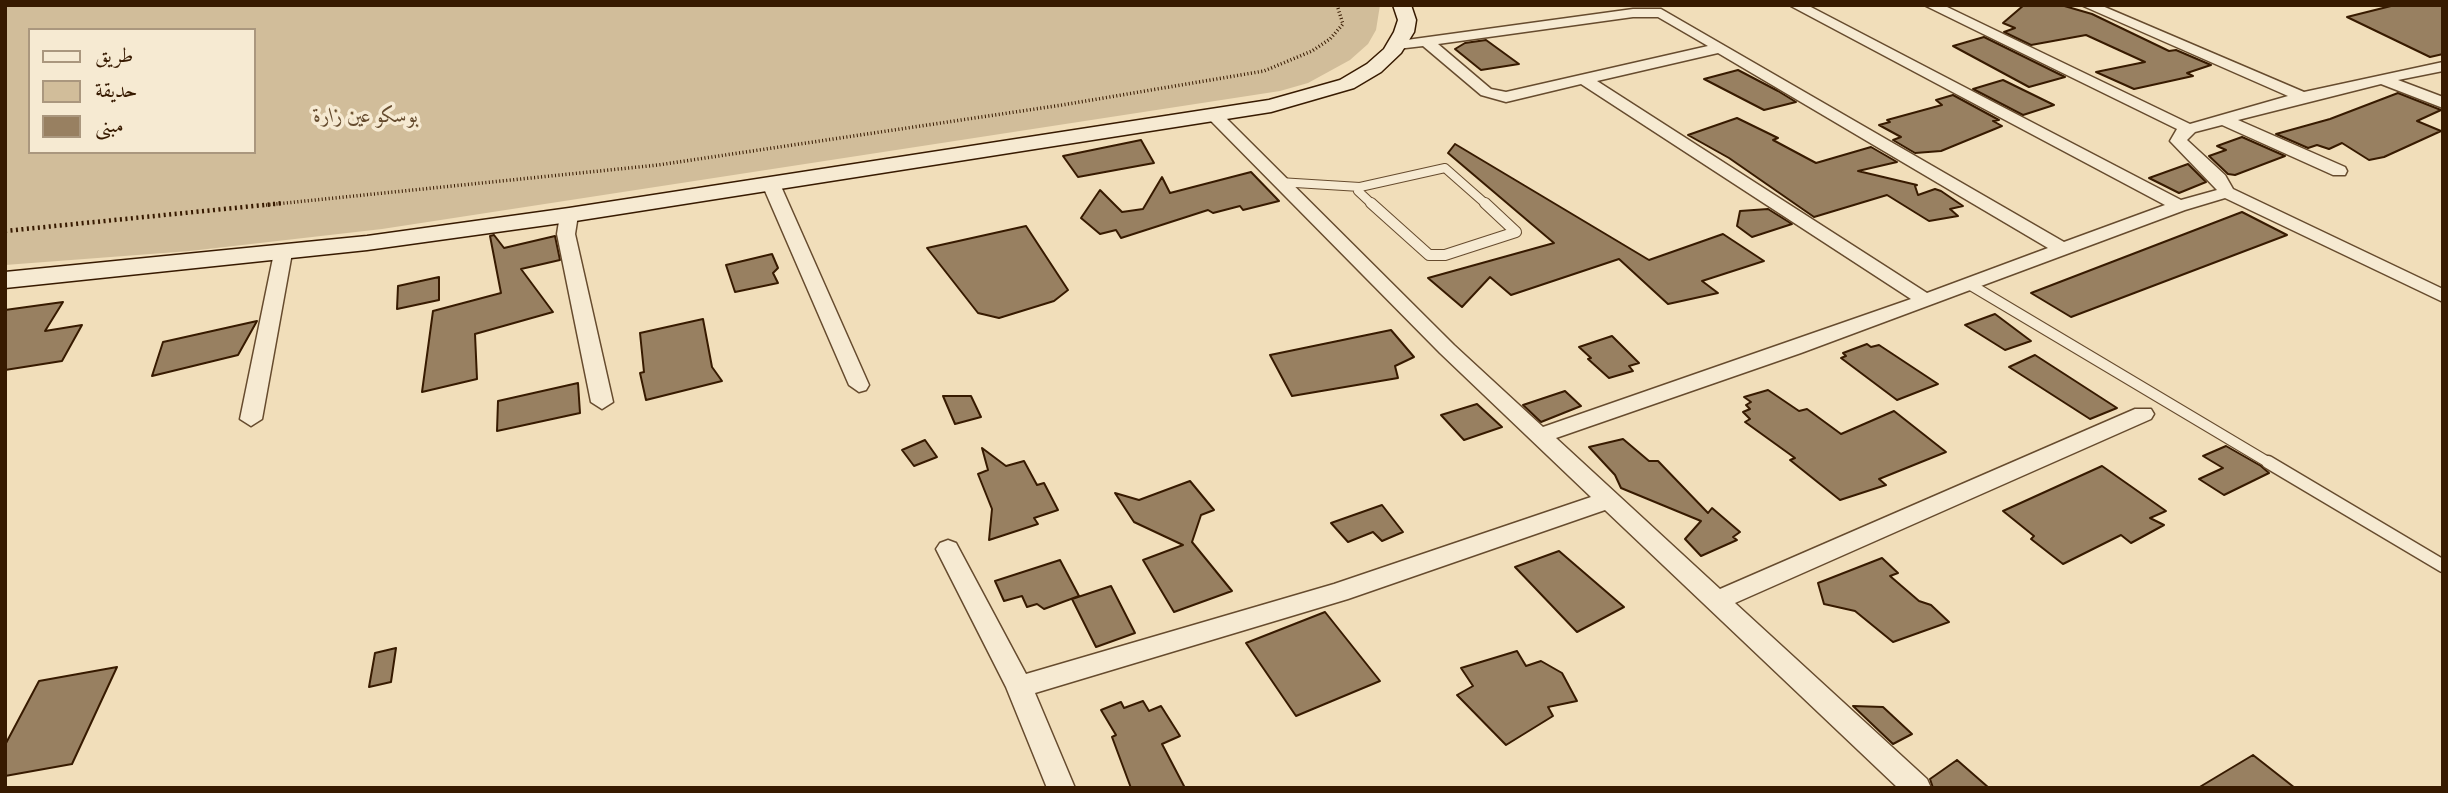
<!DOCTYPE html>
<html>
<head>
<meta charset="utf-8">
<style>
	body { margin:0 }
	#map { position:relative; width:2448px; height:793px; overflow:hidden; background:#f1deba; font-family:"Sorts Mill Goudy",Amiri,serif }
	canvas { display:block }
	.frame { position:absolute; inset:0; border:7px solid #371a00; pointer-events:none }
	.legend { position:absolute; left:28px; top:28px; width:228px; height:126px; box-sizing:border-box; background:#f6ead2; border:2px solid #aa977e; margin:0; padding:9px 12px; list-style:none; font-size:21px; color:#371a00 }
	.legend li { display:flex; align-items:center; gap:14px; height:35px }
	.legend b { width:35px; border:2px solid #aa977e }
</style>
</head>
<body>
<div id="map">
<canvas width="2448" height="793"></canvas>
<div class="frame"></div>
<ul class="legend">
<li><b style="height:9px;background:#f6ead2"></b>طريق</li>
<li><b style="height:19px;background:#d1bd9a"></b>حديقة</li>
<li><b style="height:19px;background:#988061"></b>مبنى</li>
</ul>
</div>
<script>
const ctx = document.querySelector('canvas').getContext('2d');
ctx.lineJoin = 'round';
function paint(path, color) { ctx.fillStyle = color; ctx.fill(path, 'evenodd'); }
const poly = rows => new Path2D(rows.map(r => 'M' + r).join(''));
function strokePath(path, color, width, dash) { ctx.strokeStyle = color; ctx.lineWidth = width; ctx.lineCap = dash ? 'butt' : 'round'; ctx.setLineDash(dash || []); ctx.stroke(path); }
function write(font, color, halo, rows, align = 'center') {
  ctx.font = font + ' "Sorts Mill Goudy",Amiri,serif'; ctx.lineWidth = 7; ctx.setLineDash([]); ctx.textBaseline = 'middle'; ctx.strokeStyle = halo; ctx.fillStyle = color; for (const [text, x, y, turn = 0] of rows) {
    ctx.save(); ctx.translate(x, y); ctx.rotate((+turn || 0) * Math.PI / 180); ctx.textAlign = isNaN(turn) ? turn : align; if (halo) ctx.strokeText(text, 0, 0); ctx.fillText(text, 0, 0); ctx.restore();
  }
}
paint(poly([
	[5,5,1380,5,1376,30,1368,44,1350,60,1308,83,1280,91,382,229,190,251,5,265],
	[30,30,254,30,254,152,30,152]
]), '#d1bd9a');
const building = poly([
	[2024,5,2061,5,2092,14,2169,51,2176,50,2211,65,2187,73,2193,76,2134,89,2096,72,2145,62,2086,35,2031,45,2004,32,2015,28,2003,23,2024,5],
	[2395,5,2443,5,2443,54,2430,57,2347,17,2395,5],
	[1984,37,2065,77,2029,87,1953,46,1984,37],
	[1486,40,1519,64,1481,70,1455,49,1465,43,1486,40],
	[1738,70,1778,91,1796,102,1764,110,1704,79,1738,70],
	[2003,80,2054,105,2023,115,1973,89,2003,80],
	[2398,93,2441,110,2417,121,2441,131,2384,157,2369,160,2342,143,2329,149,2317,145,2308,148,2276,134,2330,119,2398,93],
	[1953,95,1999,120,1993,121,2002,126,1941,151,1915,153,1893,140,1901,137,1879,125,1890,122,1887,120,1942,105,1936,100,1953,95],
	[1737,118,1778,138,1773,140,1816,163,1871,147,1897,162,1858,171,1917,185,1915,186,1918,195,1935,189,1941,191,1963,206,1950,209,1958,216,1929,221,1887,195,1814,217,1729,158,1688,135,1737,118],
	[2242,137,2285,156,2235,175,2228,174,2209,156,2226,150,2217,146,2242,137],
	[1141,140,1154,163,1078,177,1063,156,1141,140],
	[1455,144,1649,260,1723,234,1764,261,1702,281,1718,293,1668,304,1619,259,1511,295,1490,277,1462,307,1428,278,1554,243,1448,153,1455,144],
	[2188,164,2206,182,2179,193,2149,178,2188,164],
	[1251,172,1279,201,1243,210,1240,206,1213,213,1208,210,1121,238,1116,230,1100,234,1081,218,1100,190,1122,212,1143,209,1162,177,1170,193,1251,172],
	[1768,209,1792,224,1752,237,1737,226,1740,211,1768,209],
	[2242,212,2287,235,2071,317,2031,293,2242,212],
	[1026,226,1068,290,1054,301,999,318,978,313,927,248,1026,226],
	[494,235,504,248,555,236,560,260,521,269,553,312,475,334,477,379,422,392,433,311,501,293,490,236,494,235],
	[772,254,778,268,773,273,778,283,735,292,726,265,772,254],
	[439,277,439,300,397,309,398,286,439,277],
	[63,302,45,331,82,325,62,361,5,370,5,310,63,302],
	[1995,314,2031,341,2005,350,1965,325,1995,314],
	[703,319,712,367,722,381,646,400,640,373,644,372,640,333,703,319],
	[257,321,238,355,152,376,163,342,257,321],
	[1391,330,1414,357,1395,366,1398,378,1292,396,1270,355,1391,330],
	[1612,336,1639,363,1629,366,1633,371,1609,378,1588,359,1591,358,1579,347,1612,336],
	[1867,344,1871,347,1879,345,1938,384,1897,400,1841,358,1846,356,1843,353,1867,344],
	[2035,355,2117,408,2090,419,2009,367,2035,355],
	[578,383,580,413,497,431,498,401,578,383],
	[1768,390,1799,411,1807,409,1841,434,1894,411,1946,452,1879,479,1886,485,1840,500,1790,460,1795,458,1745,422,1750,419,1743,412,1750,409,1746,405,1751,402,1744,397,1768,390],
	[1565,391,1581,406,1541,422,1523,405,1565,391],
	[943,396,971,396,981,417,955,424,943,396],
	[1477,404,1502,427,1464,440,1441,415,1477,404],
	[1623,439,1649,461,1658,461,1708,513,1712,508,1740,532,1733,537,1737,540,1701,556,1685,539,1701,521,1621,488,1615,475,1589,447,1623,439],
	[925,440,937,457,914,466,902,450,925,440],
	[2226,446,2261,466,2269,473,2224,495,2199,479,2223,468,2203,456,2226,446],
	[982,448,1006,466,1024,461,1037,485,1044,483,1058,510,1034,518,1038,524,989,540,992,509,978,474,988,470,982,448],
	[2102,466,2166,511,2150,518,2164,525,2131,543,2121,535,2063,564,2031,539,2034,536,2003,511,2102,466],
	[1190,481,1214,510,1201,515,1192,542,1232,591,1174,612,1143,560,1183,545,1134,522,1115,493,1139,500,1190,481],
	[1382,505,1403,532,1382,541,1373,532,1348,542,1331,523,1382,505],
	[1559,551,1624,607,1577,632,1515,567,1559,551],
	[1882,558,1898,573,1890,576,1919,601,1931,605,1949,622,1893,642,1855,611,1824,604,1818,583,1882,558],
	[1060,560,1079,596,1044,609,1037,604,1027,607,1022,596,1004,601,995,581,1060,560],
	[1111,586,1135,633,1096,647,1072,599,1111,586],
	[1325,612,1380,681,1296,716,1246,643,1325,612],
	[396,648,391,682,369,687,375,653,396,648],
	[1517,651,1526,666,1541,661,1562,673,1577,701,1548,707,1553,716,1506,745,1457,695,1473,686,1461,668,1517,651],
	[117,667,72,764,5,776,5,745,39,681,117,667],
	[1143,701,1149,711,1161,706,1180,736,1162,744,1185,788,1131,788,1112,737,1116,735,1101,710,1121,702,1124,708,1143,701],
	[1853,706,1883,707,1912,734,1893,744,1853,706],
	[2253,755,2295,788,2198,788,2253,755],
	[1957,760,1989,788,1933,788,1930,779,1957,760]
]);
paint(building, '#988061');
strokePath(building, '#371a00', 2);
const laneFar2 = poly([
	[1279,182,1360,187],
	[1373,205,1358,191,1360,187,1445,168,1487,205]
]);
const laneFar1 = poly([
	[1371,203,1429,255,1445,255,1516,232,1485,203],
	[1969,284,2271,464]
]);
const lane = poly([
	[2268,462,2443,566]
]);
const street = poly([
	[1789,5,1807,5,2181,200,2217,190,2170,141,2177,129,1924,5,1943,5,2190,124,2288,96,2081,5,2100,5,2304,92,2443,62,2443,71,2398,80,2443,97,2443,108,2381,84,2238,120,2345,167,2347,171,2345,175,2333,175,2222,125,2195,132,2187,140,2225,175,2233,189,2443,289,2443,302,2225,198,2185,210,1801,353,1556,438,1720,589,2135,409,2151,409,2154,414,2151,419,1735,603,1927,779,1931,788,1898,788,1605,510,1348,599,1035,693,1075,788,1047,788,1006,687,936,549,940,543,948,540,956,543,1026,674,1334,584,1591,497,1440,353,1209,119,1209,113,1221,113,1454,345,1543,427,1911,299,1581,84,1506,102,1481,95,1423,46,1397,49,1390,45,1392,42,1633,9,1661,9,2064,242,2165,205,1789,5],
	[1633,17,1658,17,1708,46,1506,92,1491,89,1438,44,1633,17],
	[1718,53,2048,248,1927,293,1597,81,1718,53],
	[771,179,780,184,869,385,866,390,859,392,849,385,762,184,771,179],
	[569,210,578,215,575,234,613,402,602,409,591,402,557,234,560,215,569,210],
	[283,247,292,253,262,419,251,426,240,419,274,253,283,247]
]);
const secondary = poly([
	[1393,5,1411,5,1416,20,1414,32,1401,53,1381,72,1354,88,1271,112,569,222,367,250,5,288,5,272,367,236,569,208,1269,100,1340,80,1367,64,1384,49,1394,32,1398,20,1393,5]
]);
strokePath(laneFar2, '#664b2e', 10);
strokePath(laneFar1, '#664b2e', 12);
strokePath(lane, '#664b2e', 15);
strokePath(street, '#664b2e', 3);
strokePath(secondary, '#371a00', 3);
strokePath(poly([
	[266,205,658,165,1062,105,1264,71,1312,51,1330,39,1343,24,1337,5]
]), '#371a00', 3.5, [1, 2.5]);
strokePath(poly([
	[5,231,284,203]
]), '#371a00', 4.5, [2, 3.5]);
strokePath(laneFar2, '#f6ead2', 8);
strokePath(laneFar1, '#f6ead2', 10);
strokePath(lane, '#f6ead2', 12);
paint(street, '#f6ead2');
paint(secondary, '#f6ead2');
write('italic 21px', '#654b2e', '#f6ead2', [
	["بوسكو عين زارة",366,118]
]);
</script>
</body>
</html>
